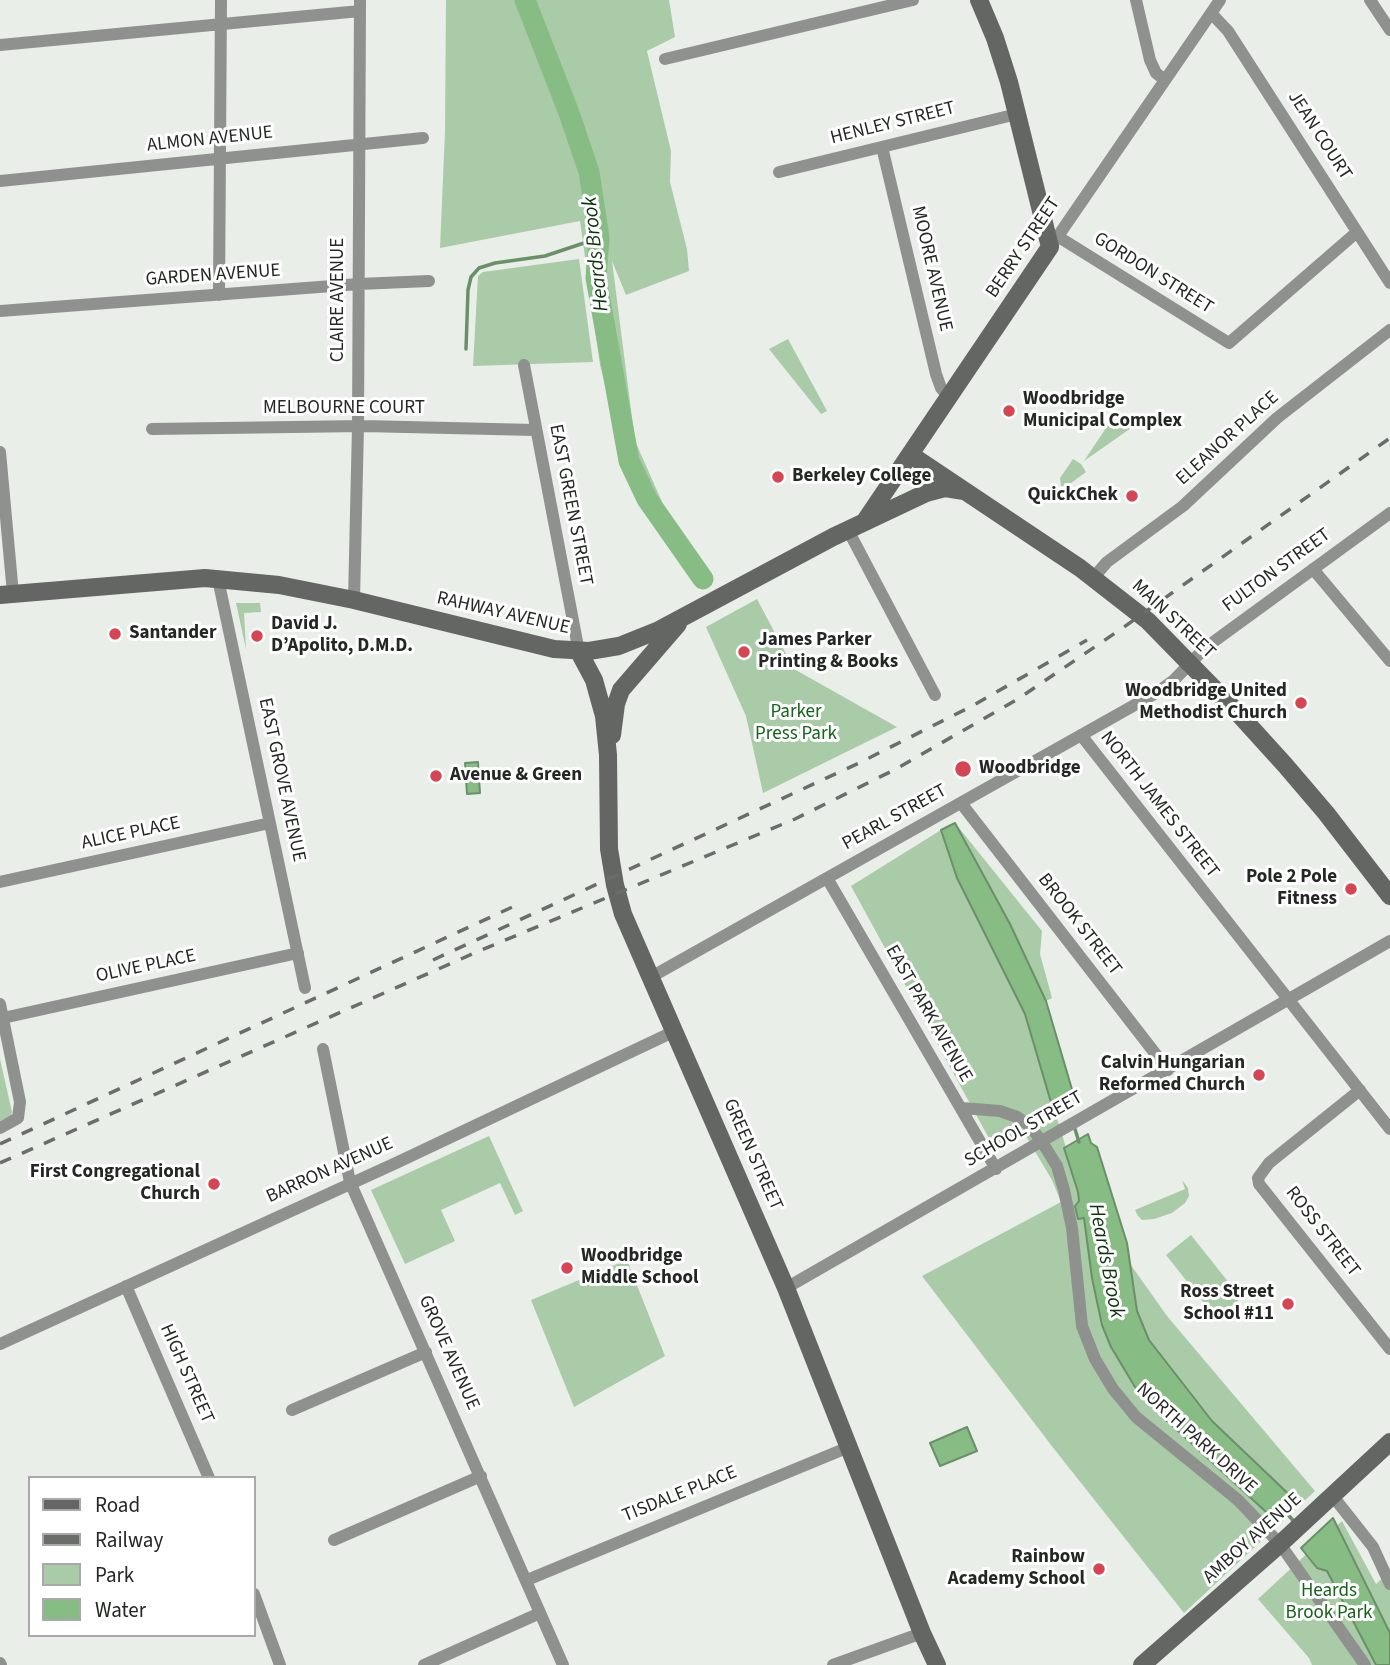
<!DOCTYPE html>
<html>
<head>
<meta charset="utf-8">
<style>
	body { margin:0 }
	#map { position:relative; width:1390px; height:1665px; overflow:hidden; background:#e9eee8; font-family:"Source Sans 3",sans-serif }
	canvas { display:block }
	.legend { position:absolute; left:28px; top:1476px; width:228px; height:161px; box-sizing:border-box; background:#fff; border:2px solid #a8a9a8; margin:0; padding:9px 12px; list-style:none; font-size:21px; color:#252725 }
	.legend li { display:flex; align-items:center; gap:14px; height:35px }
	.legend b { width:35px; border:2px solid #a8a9a8 }
</style>
</head>
<body>
<div id="map">
<canvas width="1390" height="1665"></canvas>
<ul class="legend">
<li><b style="height:9px;background:#636663"></b>Road</li>
<li><b style="height:9px;background:#6a6d6a"></b>Railway</li>
<li><b style="height:19px;background:#aacba8"></b>Park</li>
<li><b style="height:19px;background:#87bd85"></b>Water</li>
</ul>
</div>
<script>
const ctx = document.querySelector('canvas').getContext('2d');
ctx.lineJoin = 'round';
function paint(path, color) { ctx.fillStyle = color; ctx.fill(path, 'evenodd'); }
const poly = rows => new Path2D(rows.map(r => 'M' + r).join(''));
function strokePath(path, color, width, dash) { ctx.strokeStyle = color; ctx.lineWidth = width; ctx.lineCap = dash ? 'butt' : 'round'; ctx.setLineDash(dash || []); ctx.stroke(path); }
function write(font, color, halo, rows, align = 'center') {
  ctx.font = font + ' "Source Sans 3",sans-serif'; ctx.lineWidth = 6; ctx.setLineDash([]); ctx.textBaseline = 'middle'; ctx.strokeStyle = halo; ctx.fillStyle = color; for (const [text, x, y, turn = 0] of rows) {
    ctx.save(); ctx.translate(x, y); ctx.rotate((+turn || 0) * Math.PI / 180); ctx.textAlign = isNaN(turn) ? turn : align; if (halo) ctx.strokeText(text, 0, 0); ctx.fillText(text, 0, 0); ctx.restore();
  }
}
paint(poly([
	[446,0,669,0,675,37,647,51,671,151,670,182,687,249,689,271,626,295,612,261,635,441,663,504,711,575,694,584,630,484,600,365,580,221,440,248,445,132],
	[579,259,593,362,473,366,478,276,483,272],
	[788,339,827,411,821,414,769,349],
	[1118,410,1134,426,1084,461],
	[1073,459,1081,464,1086,472,1067,486,1061,486,1060,478],
	[757,599,794,669,897,727,763,793,746,716,706,627],
	[236,603,260,603,261,612,244,613,246,649],
	[955,823,1042,931,1040,954,1052,998,1046,1001,1010,924],
	[941,830,957,878,1025,1014,1080,1193,1167,1316,1315,1491,1184,1613,1051,1445,922,1276,1061,1202,1052,1180,1024,1133,997,1153,851,886],
	[0,1059,12,1112,11,1116,0,1121],
	[489,1136,523,1211,515,1215,500,1183,441,1210,455,1241,405,1264,371,1190],
	[1182,1180,1188,1188,1189,1196,1185,1203,1172,1213,1154,1219,1142,1220,1138,1216,1135,1210,1185,1189],
	[1191,1235,1241,1298,1216,1318,1166,1255],
	[627,1260,665,1356,574,1407,531,1300],
	[1342,1521,1376,1584,1390,1571,1390,1665,1312,1665,1309,1658,1258,1599]
]), '#aacba8');
const water = poly([
	[478,762,480,793,467,794,465,763,478,762],
	[955,823,1010,924,1046,1001,1076,1103,1055,1116,1025,1014,957,878,941,830,955,823],
	[1088,1134,1091,1143,1097,1147,1127,1243,1137,1311,1149,1340,1212,1421,1298,1503,1277,1522,1166,1420,1135,1387,1111,1347,1102,1325,1092,1278,1084,1218,1078,1219,1075,1206,1079,1201,1078,1192,1064,1148,1088,1134],
	[967,1427,977,1451,940,1466,930,1443,967,1427],
	[1333,1518,1390,1633,1390,1665,1376,1665,1327,1571,1317,1568,1301,1548,1333,1518]
]);
paint(water, '#87bd85');
strokePath(water, '#6a9068', 2);
strokePath(poly([
	[466,349,468,290,471,277,479,268,495,263,545,256,599,238],
	[1074,1126,1079,1142],
	[1285,1511,1296,1524]
]), '#6a9068', 3.5);
strokePath(poly([
	[525,0,569,113,589,172,599,238,596,278,629,461,647,499,703,579]
]), '#87bd85', 21);
strokePath(poly([
	[1136,0,1150,60,1156,73,1165,80],
	[1370,0,1390,30],
	[1211,13,1228,31,1390,283],
	[0,45,360,11],
	[665,59,913,0],
	[882,147,936,374,941,388,949,397],
	[779,172,1017,114],
	[0,181,423,138],
	[1057,236,1229,343,1357,232],
	[1054,242,1220,0],
	[219,295,221,0],
	[0,311,359,284,429,281],
	[524,365,579,652],
	[152,429,363,426,535,430],
	[0,452,13,594],
	[848,530,935,695],
	[1313,569,1390,661],
	[1094,577,1107,562,1183,506,1277,418,1390,330],
	[218,579,305,988],
	[354,600,358,426,360,0],
	[1081,735,1390,1129],
	[961,803,1168,1070],
	[827,878,996,1169],
	[0,882,270,823],
	[651,977,1156,693,1174,680,1205,648,1390,513],
	[0,1004,20,1102,18,1118,0,1128],
	[3,1018,298,953],
	[323,1049,350,1182,563,1665],
	[1360,1090,1269,1163,1258,1178,1259,1184,1390,1349],
	[961,1108,1000,1111,1017,1117,1030,1126,1042,1142,1057,1166,1064,1190,1072,1228,1082,1326,1095,1359,1113,1389,1136,1417,1238,1500,1280,1544,1365,1665],
	[126,1286,209,1478],
	[786,1288,1390,941],
	[0,1344,396,1163,675,1031],
	[292,1410,426,1352],
	[1332,1495,1373,1547,1390,1584],
	[334,1540,481,1476],
	[527,1580,849,1447],
	[254,1594,280,1665],
	[0,1663,1,1665],
	[424,1665,540,1613],
	[833,1665,922,1633]
]), '#8f918f', 12);
strokePath(poly([
	[911,455,1080,568,1148,621,1236,711,1285,765,1326,813,1390,896],
	[865,521,1050,247,1009,82,995,38,979,0],
	[0,595,205,578,279,585,354,600,554,649,589,651,619,646,659,630,833,537,926,493,945,488,964,491],
	[579,652,594,680,604,716,608,755,609,849,615,885,623,914,786,1288,922,1633,937,1665],
	[612,735,616,704,621,690,678,624],
	[1142,1665,1280,1544,1390,1442]
]), '#636663', 18);
strokePath(poly([
	[433,960,859,763,974,705,1087,640],
	[0,1144,521,903],
	[0,1163,479,951,795,819,896,769,1018,699,1124,627,1390,438]
]), '#6a6d6a', 3.5, [12, 12]);
for (const [x, y, r, color] of [
	[1009,411,7,"#d64553"],
	[778,477,7,"#d64553"],
	[1132,496,7,"#d64553"],
	[115,634,7,"#d64553"],
	[257,636,7,"#d64553"],
	[744,652,7,"#d64553"],
	[1301,703,7,"#d64553"],
	[963,769,9,"#d64553"],
	[436,776,7,"#d64553"],
	[1351,889,7,"#d64553"],
	[1259,1075,7,"#d64553"],
	[214,1184,7,"#d64553"],
	[567,1268,7,"#d64553"],
	[1288,1304,7,"#d64553"],
	[1099,1569,7,"#d64553"]
]) { const dot = new Path2D(); dot.arc(x, y, r, 0, 2 * Math.PI); ctx.fillStyle = color; ctx.fill(dot); strokePath(dot, '#fff', 2.5); }
write('19px', '#252725', '#fff', [
	["HENLEY STREET",893,124,-14],
	["JEAN COURT",1319,136,57],
	["ALMON AVENUE",210,140,-6],
	["BERRY STREET",1024,248,-56],
	["MOORE AVENUE",931,269,77],
	["GORDON STREET",1153,274,32],
	["GARDEN AVENUE",213,276,-4],
	["CLAIRE AVENUE",339,300,-90],
	["MELBOURNE COURT",344,409],
	["ELEANOR PLACE",1228,439,-42],
	["EAST GREEN STREET",570,505,79],
	["FULTON STREET",1277,571,-36],
	["RAHWAY AVENUE",503,614,13],
	["MAIN STREET",1173,620,43],
	["EAST GROVE AVENUE",281,780,78],
	["NORTH JAMES STREET",1159,805,52],
	["PEARL STREET",895,818,-29],
	["ALICE PLACE",131,834,-12],
	["BROOK STREET",1079,925,52],
	["OLIVE PLACE",146,967,-12],
	["EAST PARK AVENUE",928,1014,60],
	["SCHOOL STREET",1024,1130,-30],
	["GREEN STREET",752,1155,66],
	["BARRON AVENUE",330,1171,-24],
	["ROSS STREET",1322,1232,52],
	["GROVE AVENUE",448,1353,66],
	["HIGH STREET",186,1374,66],
	["NORTH PARK DRIVE",1196,1439,42],
	["TISDALE PLACE",680,1495,-22],
	["AMBOY AVENUE",1253,1539,-42]
]);
write('bold 19px', '#252725', '#fff', [
	["Woodbridge",1023,400],
	["Municipal Complex",1023,422],
	["Berkeley College",792,477],
	["QuickChek",1118,496,"right"],
	["David J.",271,625],
	["D’Apolito, D.M.D.",271,647],
	["Santander",129,634],
	["James Parker",758,641],
	["Printing & Books",758,663],
	["Woodbridge United",1287,692,"right"],
	["Methodist Church",1287,714,"right"],
	["Woodbridge",979,769],
	["Avenue & Green",450,776],
	["Pole 2 Pole",1337,878,"right"],
	["Fitness",1337,900,"right"],
	["Calvin Hungarian",1245,1064,"right"],
	["Reformed Church",1245,1086,"right"],
	["First Congregational",200,1173,"right"],
	["Church",200,1195,"right"],
	["Woodbridge",581,1257],
	["Middle School",581,1279],
	["Ross Street",1274,1293,"right"],
	["School #11",1274,1315,"right"],
	["Rainbow",1085,1558,"right"],
	["Academy School",1085,1580,"right"]
], 'left');
write('19px', '#16621a', '#fff', [
	["Parker",796,713],
	["Press Park",796,735],
	["Heards",1329,1592],
	["Brook Park",1329,1614]
]);
write('italic 21px', '#0c330d', '#fff', [
	["Heards Brook",597,254,-96],
	["Heards Brook",1105,1261,79]
]);
</script>
</body>
</html>
